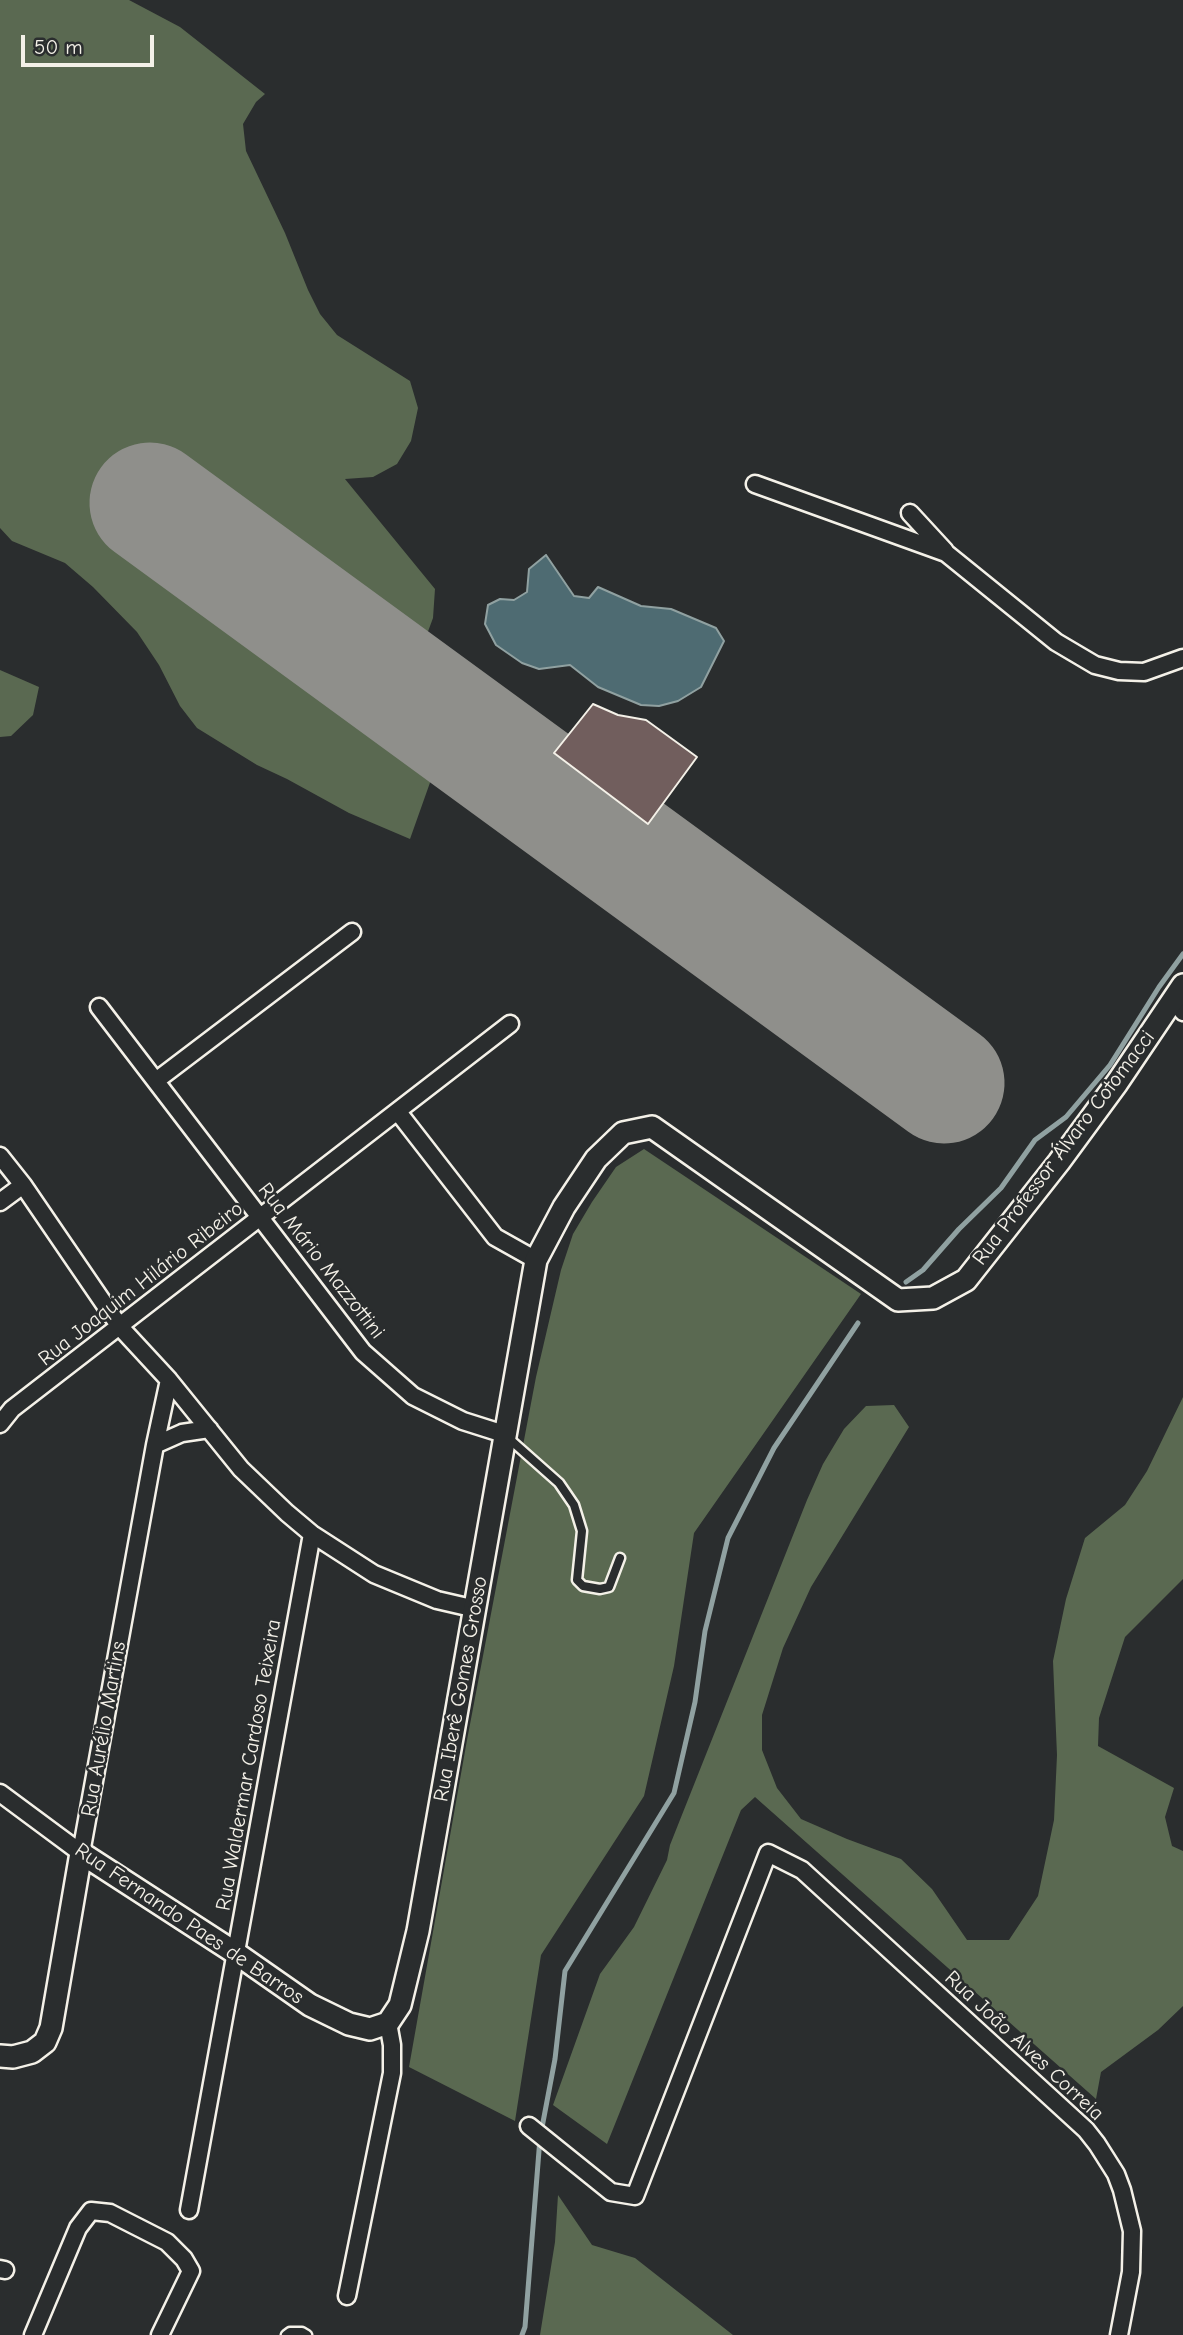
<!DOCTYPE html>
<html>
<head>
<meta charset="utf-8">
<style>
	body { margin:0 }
	#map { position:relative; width:1183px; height:2335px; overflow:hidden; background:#2a2d2e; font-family:"Comic Neue",sans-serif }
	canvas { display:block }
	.scale { position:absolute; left:21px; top:35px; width:133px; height:32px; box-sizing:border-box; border:4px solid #f4f1e8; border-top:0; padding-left:9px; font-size:21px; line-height:24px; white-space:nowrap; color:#f4f1e8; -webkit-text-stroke:5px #2a2d2e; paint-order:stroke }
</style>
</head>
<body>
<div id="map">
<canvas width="1183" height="2335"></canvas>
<div class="scale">50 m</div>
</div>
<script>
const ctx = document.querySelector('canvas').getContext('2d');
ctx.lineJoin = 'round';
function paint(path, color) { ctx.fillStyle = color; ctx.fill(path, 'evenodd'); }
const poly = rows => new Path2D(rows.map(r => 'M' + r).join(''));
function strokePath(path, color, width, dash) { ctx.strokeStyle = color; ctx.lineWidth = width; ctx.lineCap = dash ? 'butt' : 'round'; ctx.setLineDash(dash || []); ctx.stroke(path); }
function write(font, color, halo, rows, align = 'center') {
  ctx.font = font + ' "Comic Neue",sans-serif'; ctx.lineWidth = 5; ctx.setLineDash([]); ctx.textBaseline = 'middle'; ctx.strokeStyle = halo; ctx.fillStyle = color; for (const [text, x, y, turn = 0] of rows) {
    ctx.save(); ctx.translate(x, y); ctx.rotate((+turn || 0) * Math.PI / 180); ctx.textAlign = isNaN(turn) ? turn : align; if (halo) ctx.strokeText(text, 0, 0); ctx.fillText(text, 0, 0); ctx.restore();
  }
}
paint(poly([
	[0,0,129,0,180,27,265,94,256,102,243,124,246,151,285,233,308,290,320,314,337,335,410,381,418,408,411,441,397,464,373,477,345,479,435,589,433,618,423,645,396,636,374,620,353,601,328,585,286,544,242,510,215,500,159,492,144,514,164,522,362,661,383,680,438,749,432,777,410,839,349,813,287,779,257,765,197,728,180,706,159,665,137,632,93,587,65,563,12,541,0,528],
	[0,670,39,687,33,715,11,736,0,737],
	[644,1149,861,1294,694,1533,674,1666,644,1796,541,1955,515,2121,409,2067,467,1740,536,1377,561,1270,573,1234,592,1202,616,1167],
	[1183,1397,1183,1579,1125,1637,1099,1718,1098,1746,1174,1788,1165,1817,1172,1846,1183,1851,1183,2006,1158,2030,1101,2072,1096,2099,755,1797,741,1810,607,2144,553,2105,600,1974,634,1927,667,1860,670,1845,807,1500,823,1464,844,1429,866,1406,894,1405,909,1427,811,1587,783,1648,762,1715,762,1750,777,1788,801,1819,847,1839,901,1859,932,1889,967,1940,1009,1940,1038,1896,1054,1820,1057,1755,1053,1661,1066,1599,1085,1538,1125,1505,1147,1471],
	[558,2195,592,2245,635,2258,733,2335,540,2335,555,2242]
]), '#5a6951');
const water = poly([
	[546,555,574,596,589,598,598,587,641,606,671,609,716,628,724,641,701,687,678,701,659,706,641,705,598,687,570,665,539,669,522,663,496,645,485,624,488,605,500,599,514,600,527,592,529,569,546,555]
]);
paint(water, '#4e6b72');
strokePath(water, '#90a1a1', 2);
strokePath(poly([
	[906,1282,923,1270,959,1229,1001,1188,1035,1140,1066,1117,1110,1065,1159,987,1183,954],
	[522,2335,525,2327,540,2138,555,2059,565,1971,674,1793,695,1702,705,1631,728,1538,774,1448,858,1323]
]), '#90a1a1', 5);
strokePath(poly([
	[150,503,944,1083]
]), '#8f8f8b', 121);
const building = poly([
	[593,704,618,715,646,720,697,757,648,824,554,753,593,704]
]);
paint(building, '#715e5d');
strokePath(building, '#f4f1e8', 2);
const lane = poly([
	[506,1436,559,1483,574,1505,582,1531,577,1580,583,1586,600,1589,609,1587,620,1558],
	[286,2335,290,2332,302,2332,307,2335]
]);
const street = poly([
	[755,484,946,553,1056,642,1095,665,1119,671,1144,672,1183,658],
	[910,513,945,551],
	[1174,1000,1183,1012],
	[99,1007,363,1352,413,1396,463,1421,504,1434],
	[157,1080,352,932],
	[398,1112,495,1237,536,1260],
	[0,1156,23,1185,120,1327,169,1380,241,1469,287,1513,312,1534,374,1574,437,1600,476,1609],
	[0,1202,23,1185],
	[0,1424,12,1409,510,1024],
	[155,1445,182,1433,209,1429],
	[0,1793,81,1853,155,1445,169,1380],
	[529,2126,611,2192,635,2196,768,1853,802,1870,1086,2130,1097,2144,1116,2174,1122,2190,1132,2231,1131,2272,1119,2335],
	[189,2210,312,1534],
	[0,2269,5,2270],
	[347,2296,392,2073,392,2045,388,2023],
	[33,2335,78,2228,91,2211,110,2213,167,2242,184,2259,191,2271,160,2335]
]);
const secondary = poly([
	[0,2056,13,2057,32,2052,45,2042,51,2028,81,1853,237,1954,310,2005,349,2024,370,2029,388,2023,400,2005,418,1931,536,1260,564,1207,596,1159,623,1133,652,1127,898,1300,933,1298,966,1280,1059,1162,1117,1083,1183,985]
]);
strokePath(lane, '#f4f1e8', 13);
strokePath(street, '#f4f1e8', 21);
strokePath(secondary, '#f4f1e8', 26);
strokePath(lane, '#2a2d2e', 8);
strokePath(street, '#2a2d2e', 16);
strokePath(secondary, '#2a2d2e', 21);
write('21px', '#f4f1e8', '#2a2d2e', [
	["Rua Professor Álvaro Cotomacci",1064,1148,-53],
	["Rua Mário Mazzottini",321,1261,52],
	["Rua Joaquim Hilário Ribeiro",141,1284,-38],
	["Rua Iberê Gomes Grosso",461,1689,-80],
	["Rua Aurélio Martins",104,1729,-80],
	["Rua Waldermar Cardoso Teixeira",249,1765,-80],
	["Rua Fernando Paes de Barros",189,1924,34],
	["Rua João Alves Correia",1024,2046,43]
]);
</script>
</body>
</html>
